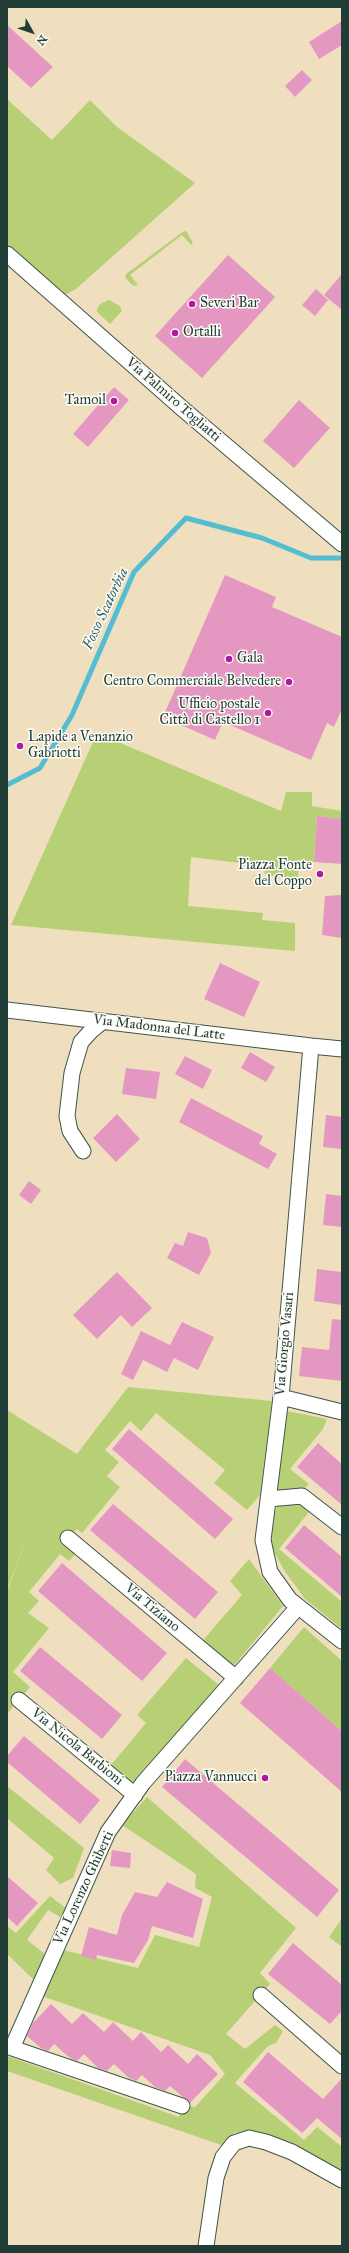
<!DOCTYPE html>
<html>
<head>
<meta charset="utf-8">
<style>
	body { margin:0 }
	#map { position:relative; width:349px; height:2253px; overflow:hidden; background:#f0dfbe; font-family:"IM FELL Great Primer",serif }
	canvas { display:block }
	.frame { position:absolute; inset:0; border:8px solid #1f3d34; pointer-events:none }
	.north { position:absolute; left:12px; top:12px; width:40px; height:40px; -webkit-text-stroke:3px #fdfcf7; paint-order:stroke; rotate:130deg; font-size:11px; font-weight:700; line-height:16px; text-align:center; color:#1f3d34 }
	.north::after { content:''; display:block; margin:auto; width:14px; height:18px; background:#1f3d34; clip-path:polygon(50% 0,100% 100%,50% 72%,0 100%) }
</style>
</head>
<body>
<div id="map">
<canvas width="349" height="2253"></canvas>
<div class="frame"></div>
<div class="north">N</div>
</div>
<script>
const ctx = document.querySelector('canvas').getContext('2d');
ctx.lineJoin = 'round';
function paint(path, color) { ctx.fillStyle = color; ctx.fill(path, 'evenodd'); }
const poly = rows => new Path2D(rows.map(r => 'M' + r).join(''));
function strokePath(path, color, width, dash) { ctx.strokeStyle = color; ctx.lineWidth = width; ctx.lineCap = dash ? 'butt' : 'round'; ctx.setLineDash(dash || []); ctx.stroke(path); }
function write(font, color, halo, rows, align = 'center') {
  ctx.font = font + ' "IM FELL Great Primer",serif'; ctx.lineWidth = 3; ctx.setLineDash([]); ctx.textBaseline = 'middle'; ctx.strokeStyle = halo; ctx.fillStyle = color; for (const [text, x, y, turn = 0] of rows) {
    ctx.save(); ctx.translate(x, y); ctx.rotate((+turn || 0) * Math.PI / 180); ctx.textAlign = isNaN(turn) ? turn : align; if (halo) ctx.strokeText(text, 0, 0); ctx.fillText(text, 0, 0); ctx.restore();
  }
}
paint(poly([
	[7,99,52,140,90,100,117,127,195,183,76,289,58,299,7,254],
	[184,231,187,232,193,243,191,245,182,235,130,275,138,285,134,286,130,283,125,277,126,274],
	[109,300,120,306,122,311,110,324,97,312,97,309,100,304],
	[97,733,281,811,286,792,312,792,312,806,342,811,342,819,317,816,314,862,299,860,298,879,265,875,264,866,191,857,188,906,263,913,262,920,295,923,295,951,11,925],
	[128,1387,272,1401,260,1495,247,1510,214,1483,225,1470,156,1413,141,1431,130,1421,105,1450,119,1462,107,1476,120,1487,82,1533,77,1529,68,1538,80,1549,69,1561,60,1554,29,1592,39,1601,28,1613,49,1628,13,1672,30,1687,7,1714,7,1592,30,1529,7,1590,7,1410,77,1454],
	[287,1411,327,1419,323,1429,290,1469,309,1484,303,1490,277,1491],
	[299,1503,309,1512,279,1549,342,1602,342,1629,305,1599,286,1573,271,1547,273,1516,278,1505],
	[249,1559,283,1606,229,1672,198,1646,242,1595,230,1581],
	[304,1627,342,1661,342,1731,270,1668],
	[186,1658,219,1685,127,1788,106,1771,146,1723,137,1715],
	[7,1786,84,1848,73,1878,60,1884,46,1870,54,1858,7,1818],
	[147,1797,296,1928,260,1973,270,1984,226,2034,245,2049,275,2025,283,2031,276,2043,268,2046,235,2083,304,2140,317,2127,342,2147,342,2174,283,2142,250,2130,234,2133,224,2146,7,2071,7,2056,179,2117,182,2106,195,2107,225,2074,210,2055,42,1996,63,1950,138,1968,155,1935,199,1947,212,1897,195,1888,196,1874,122,1825],
	[50,1896,67,1909,62,1918,48,1910,27,1940,46,1955,35,1981,7,1954,7,1926,16,1933],
	[342,1918,342,1947,329,1937]
]), '#b7d076');
strokePath(poly([
	[7,785,40,768,72,715,134,572,186,518,262,538,311,558,342,558]
]), '#55bdd2', 5);
paint(poly([
	[342,21,342,45,319,59,309,42],
	[7,25,53,67,31,88,7,66],
	[302,70,312,80,295,97,285,86],
	[228,255,275,297,202,378,155,336],
	[342,274,342,310,324,295],
	[316,289,328,300,315,316,302,305],
	[114,387,129,400,88,447,73,434],
	[299,400,330,428,294,468,263,441],
	[225,575,276,597,272,607,342,637,342,709,334,727,327,723,311,760,223,722,215,740,163,717],
	[317,816,342,819,342,864,314,862],
	[342,895,342,938,322,935,325,896],
	[220,963,260,982,244,1017,204,999],
	[250,1052,275,1067,266,1082,241,1068],
	[185,1056,212,1070,203,1089,175,1074],
	[126,1068,160,1072,156,1099,122,1094],
	[191,1098,263,1136,259,1144,277,1154,268,1169,179,1122],
	[117,1114,140,1139,116,1162,93,1138],
	[326,1115,342,1117,342,1149,323,1147],
	[29,1181,41,1190,31,1204,19,1195],
	[326,1194,342,1196,342,1227,323,1225],
	[188,1232,207,1238,211,1253,199,1275,167,1258,175,1243,183,1246],
	[317,1269,342,1272,342,1305,314,1301],
	[117,1272,152,1308,132,1327,121,1315,97,1339,73,1315],
	[332,1319,342,1320,342,1381,299,1376,302,1347,329,1350],
	[182,1322,214,1337,198,1370,174,1358,167,1372,143,1360,133,1380,121,1374,141,1331,170,1345],
	[129,1429,233,1519,215,1539,112,1449],
	[318,1443,342,1464,342,1505,297,1467],
	[113,1504,218,1592,195,1619,90,1530],
	[304,1525,342,1557,342,1597,285,1548],
	[62,1563,167,1653,142,1681,38,1591],
	[40,1647,122,1715,102,1739,20,1671],
	[270,1668,342,1731,342,1792,240,1703],
	[24,1736,100,1800,80,1824,7,1762,7,1756],
	[185,1759,339,1890,317,1917,162,1787],
	[112,1850,131,1853,130,1868,110,1866],
	[7,1876,38,1903,17,1926,7,1917],
	[167,1882,203,1899,193,1938,152,1926,148,1940,134,1963,97,1955,96,1960,81,1956,89,1927,117,1935,122,1915,135,1892,157,1897],
	[293,1943,342,1985,342,2011,330,2024,268,1974],
	[51,2004,72,2024,83,2013,104,2032,113,2022,133,2041,141,2032,161,2052,168,2045,188,2064,197,2054,218,2074,190,2103,170,2086,165,2091,155,2087,142,2075,136,2081,129,2078,114,2064,107,2071,98,2068,84,2054,77,2061,70,2058,54,2044,48,2051,41,2048,27,2036,33,2023],
	[268,2052,323,2099,342,2078,342,2139,317,2118,302,2133,243,2082]
]), '#e498c1');
const street = poly([
	[7,254,184,410,342,544],
	[7,1010,311,1046],
	[342,1049,311,1046,281,1397,263,1540,270,1572,290,1600,342,1641],
	[83,1151,70,1131,67,1116,72,1073,81,1042,91,1031,102,1022],
	[281,1397,342,1412],
	[268,1499,302,1496,342,1527],
	[68,1538,236,1678],
	[19,1700,135,1795],
	[261,1995,342,2066],
	[182,2106,12,2048,108,1832,143,1783,298,1607],
	[206,2246,216,2178,223,2157,234,2143,249,2138,266,2142,292,2152,342,2180]
]);
strokePath(street, '#3e5549', 17);
strokePath(street, '#fff', 15);
for (const [x, y, r, color] of [
	[192,304,4,"#b5179e"],
	[175,333,4,"#b5179e"],
	[114,401,4,"#b5179e"],
	[229,659,4,"#b5179e"],
	[289,682,4,"#b5179e"],
	[268,713,4,"#b5179e"],
	[20,746,4,"#b5179e"],
	[320,874,4,"#b5179e"],
	[265,1778,4,"#b5179e"]
]) { const dot = new Path2D(); dot.arc(x, y, r, 0, 2 * Math.PI); ctx.fillStyle = color; ctx.fill(dot); strokePath(dot, '#fdfcf7', 1.5); }
write('14px', '#1f3d34', '#fdfcf7', [
	["Severi Bar",200,304,"left"],
	["Ortalli",183,333,"left"],
	["Tamoil",106,401],
	["Gala",237,659,"left"],
	["Centro Commerciale Belvedere",281,682],
	["Ufficio postale",260,705],
	["Città di Castello 1",260,721],
	["Lapide a Venanzio",28,738,"left"],
	["Gabriotti",28,754,"left"],
	["Piazza Fonte",312,866],
	["del Coppo",312,882],
	["Piazza Vannucci",257,1778]
], 'right');
write('14px', '#1f3d34', '#fdfcf7', [
	["Via Palmiro Togliatti",173,400,41],
	["Via Madonna del Latte",159,1028,7],
	["Via Giorgio Vasari",285,1344,-85],
	["Via Tiziano",152,1608,40],
	["Via Nicola Barbioni",77,1747,39],
	["Via Lorenzo Ghiberti",84,1888,-65]
]);
write('italic 15px', '#2f6363', '#fdfcf7', [
	["Fosso Scatorbia",106,609,-65]
]);
</script>
</body>
</html>
